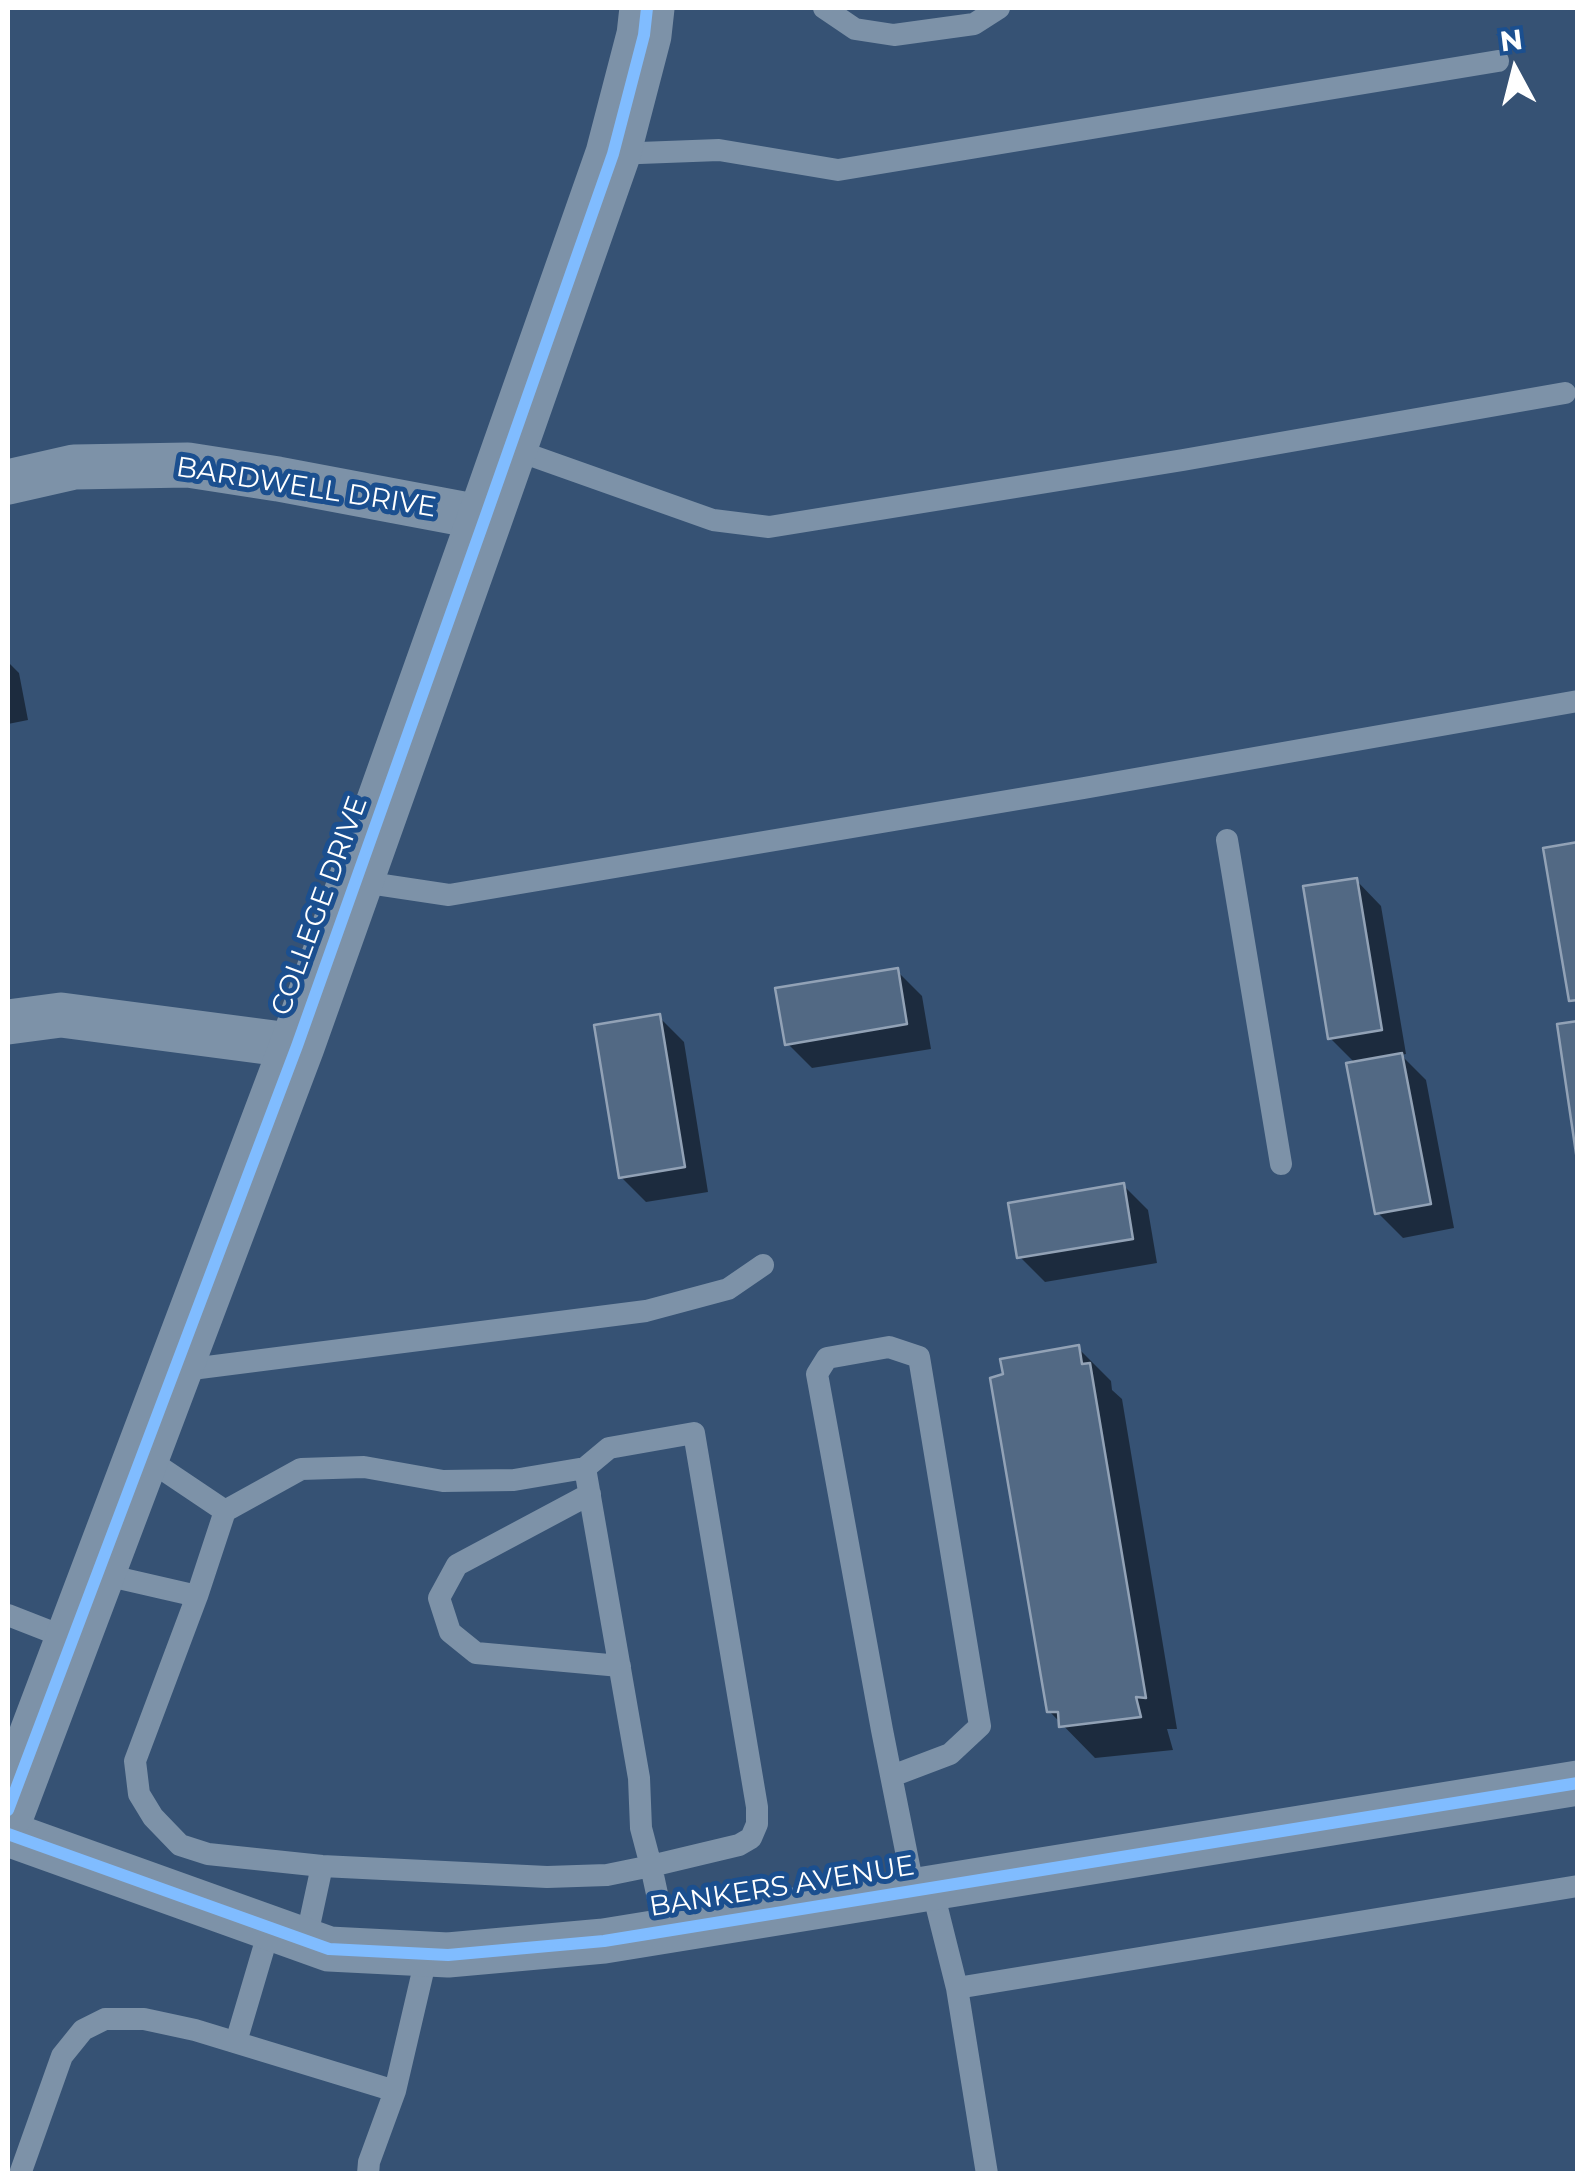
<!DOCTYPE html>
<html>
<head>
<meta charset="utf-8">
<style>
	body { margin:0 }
	#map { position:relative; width:1585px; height:2181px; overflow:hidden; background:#365274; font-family:Montserrat,sans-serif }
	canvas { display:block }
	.frame { position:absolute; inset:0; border:10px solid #fff; pointer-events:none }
	.north { position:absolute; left:1465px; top:20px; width:100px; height:100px; -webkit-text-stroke:8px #1b4f8f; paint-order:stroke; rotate:353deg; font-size:28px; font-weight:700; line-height:40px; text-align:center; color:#fff }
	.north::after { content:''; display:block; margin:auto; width:35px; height:45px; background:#fff; clip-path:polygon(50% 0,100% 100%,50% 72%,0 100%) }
</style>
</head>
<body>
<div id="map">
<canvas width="1585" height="2181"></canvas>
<div class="frame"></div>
<div class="north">N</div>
</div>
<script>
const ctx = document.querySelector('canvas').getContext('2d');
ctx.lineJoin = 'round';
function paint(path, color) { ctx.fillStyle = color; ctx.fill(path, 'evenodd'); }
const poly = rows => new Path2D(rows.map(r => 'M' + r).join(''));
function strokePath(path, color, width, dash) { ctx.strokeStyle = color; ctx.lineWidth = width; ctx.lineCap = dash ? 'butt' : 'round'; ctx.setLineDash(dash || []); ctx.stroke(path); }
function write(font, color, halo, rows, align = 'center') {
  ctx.font = font + ' Montserrat,sans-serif'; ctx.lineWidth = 10; ctx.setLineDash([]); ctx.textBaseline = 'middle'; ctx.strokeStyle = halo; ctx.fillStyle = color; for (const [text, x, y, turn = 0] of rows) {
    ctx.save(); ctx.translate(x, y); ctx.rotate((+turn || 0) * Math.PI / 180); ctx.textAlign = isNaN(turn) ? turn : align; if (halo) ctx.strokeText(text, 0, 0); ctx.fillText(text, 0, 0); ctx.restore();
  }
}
paint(poly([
	[8,662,19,673,28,720,8,724],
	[1356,880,1381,906,1406,1054,1401,1055,1426,1080,1454,1228,1403,1238,1378,1213,1356,1064,1330,1038],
	[897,971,922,996,931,1049,812,1068,787,1043],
	[659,1017,684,1042,708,1192,646,1202,621,1177],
	[1123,1185,1148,1210,1157,1263,1045,1282,1020,1257],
	[1078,1348,1111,1381,1112,1390,1122,1399,1177,1729,1167,1729,1173,1750,1095,1758,1049,1711]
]), '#0007');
const building = poly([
	[1578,842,1578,1000,1569,1001,1543,848,1578,842],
	[1357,878,1382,1030,1328,1039,1303,886,1357,878],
	[898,968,907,1024,785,1045,775,988,898,968],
	[660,1014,685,1167,619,1178,594,1025,660,1014],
	[1578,1021,1578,1167,1557,1024,1578,1021],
	[1402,1053,1431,1204,1375,1214,1346,1063,1402,1053],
	[1124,1183,1133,1239,1017,1258,1008,1203,1124,1183],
	[1079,1345,1082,1364,1090,1363,1146,1698,1136,1697,1141,1717,1059,1727,1058,1712,1047,1712,990,1378,1003,1374,1000,1359,1079,1345]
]);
paint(building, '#526984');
strokePath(building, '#92a2b6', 2.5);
strokePath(poly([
	[824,8,855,29,894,35,974,24,999,8],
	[613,154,719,150,838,170,1498,61],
	[510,448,713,520,769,527,1183,460,1565,393],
	[1227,840,1281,1164],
	[356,881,449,895,1084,788,1578,701],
	[176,1371,646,1311,728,1289,763,1265],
	[149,1447,161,1468,225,1511],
	[364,1467,443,1481,514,1480,585,1468,639,1778,641,1828,651,1866,607,1875,547,1877,322,1866,208,1854,180,1845,153,1817,139,1794,135,1761,197,1596,225,1511,301,1469,364,1467],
	[585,1468,609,1448,694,1433,757,1807,757,1824,751,1838,739,1845,651,1866,665,1931],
	[590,1494,457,1565,439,1598,450,1632,476,1653,620,1666],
	[97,1573,197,1596],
	[8,1615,72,1640],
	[892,1776,950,1754,980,1726,919,1357,889,1347,827,1358,817,1374,882,1730,914,1891],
	[932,1888,957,1988,987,2174],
	[306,1940,322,1866],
	[957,1988,1578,1886],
	[236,2042,270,1927],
	[20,2174,62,2056,83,2030,105,2019,144,2019,195,2030,395,2091,427,1954],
	[368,2174,369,2162,395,2091]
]), '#7d92a8', 22);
strokePath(poly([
	[8,482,74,467,188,465,278,479,485,518],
	[8,1022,61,1015,297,1046],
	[8,1834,329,1949,448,1955,604,1941,1578,1783]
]), '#7d92a8', 45);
strokePath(poly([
	[8,1810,297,1046,485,518,613,154,644,35,647,8]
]), '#7d92a8', 55);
strokePath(poly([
	[8,1810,297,1046,485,518,613,154,644,35,647,8],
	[8,1834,329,1949,448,1955,604,1941,1578,1783]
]), '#80bcff', 12);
write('28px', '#fff', '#1b4f8f', [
	["BARDWELL DRIVE",306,488,9],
	["COLLEGE DRIVE",320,906,-70],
	["BANKERS AVENUE",782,1887,-9]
]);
</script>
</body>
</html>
